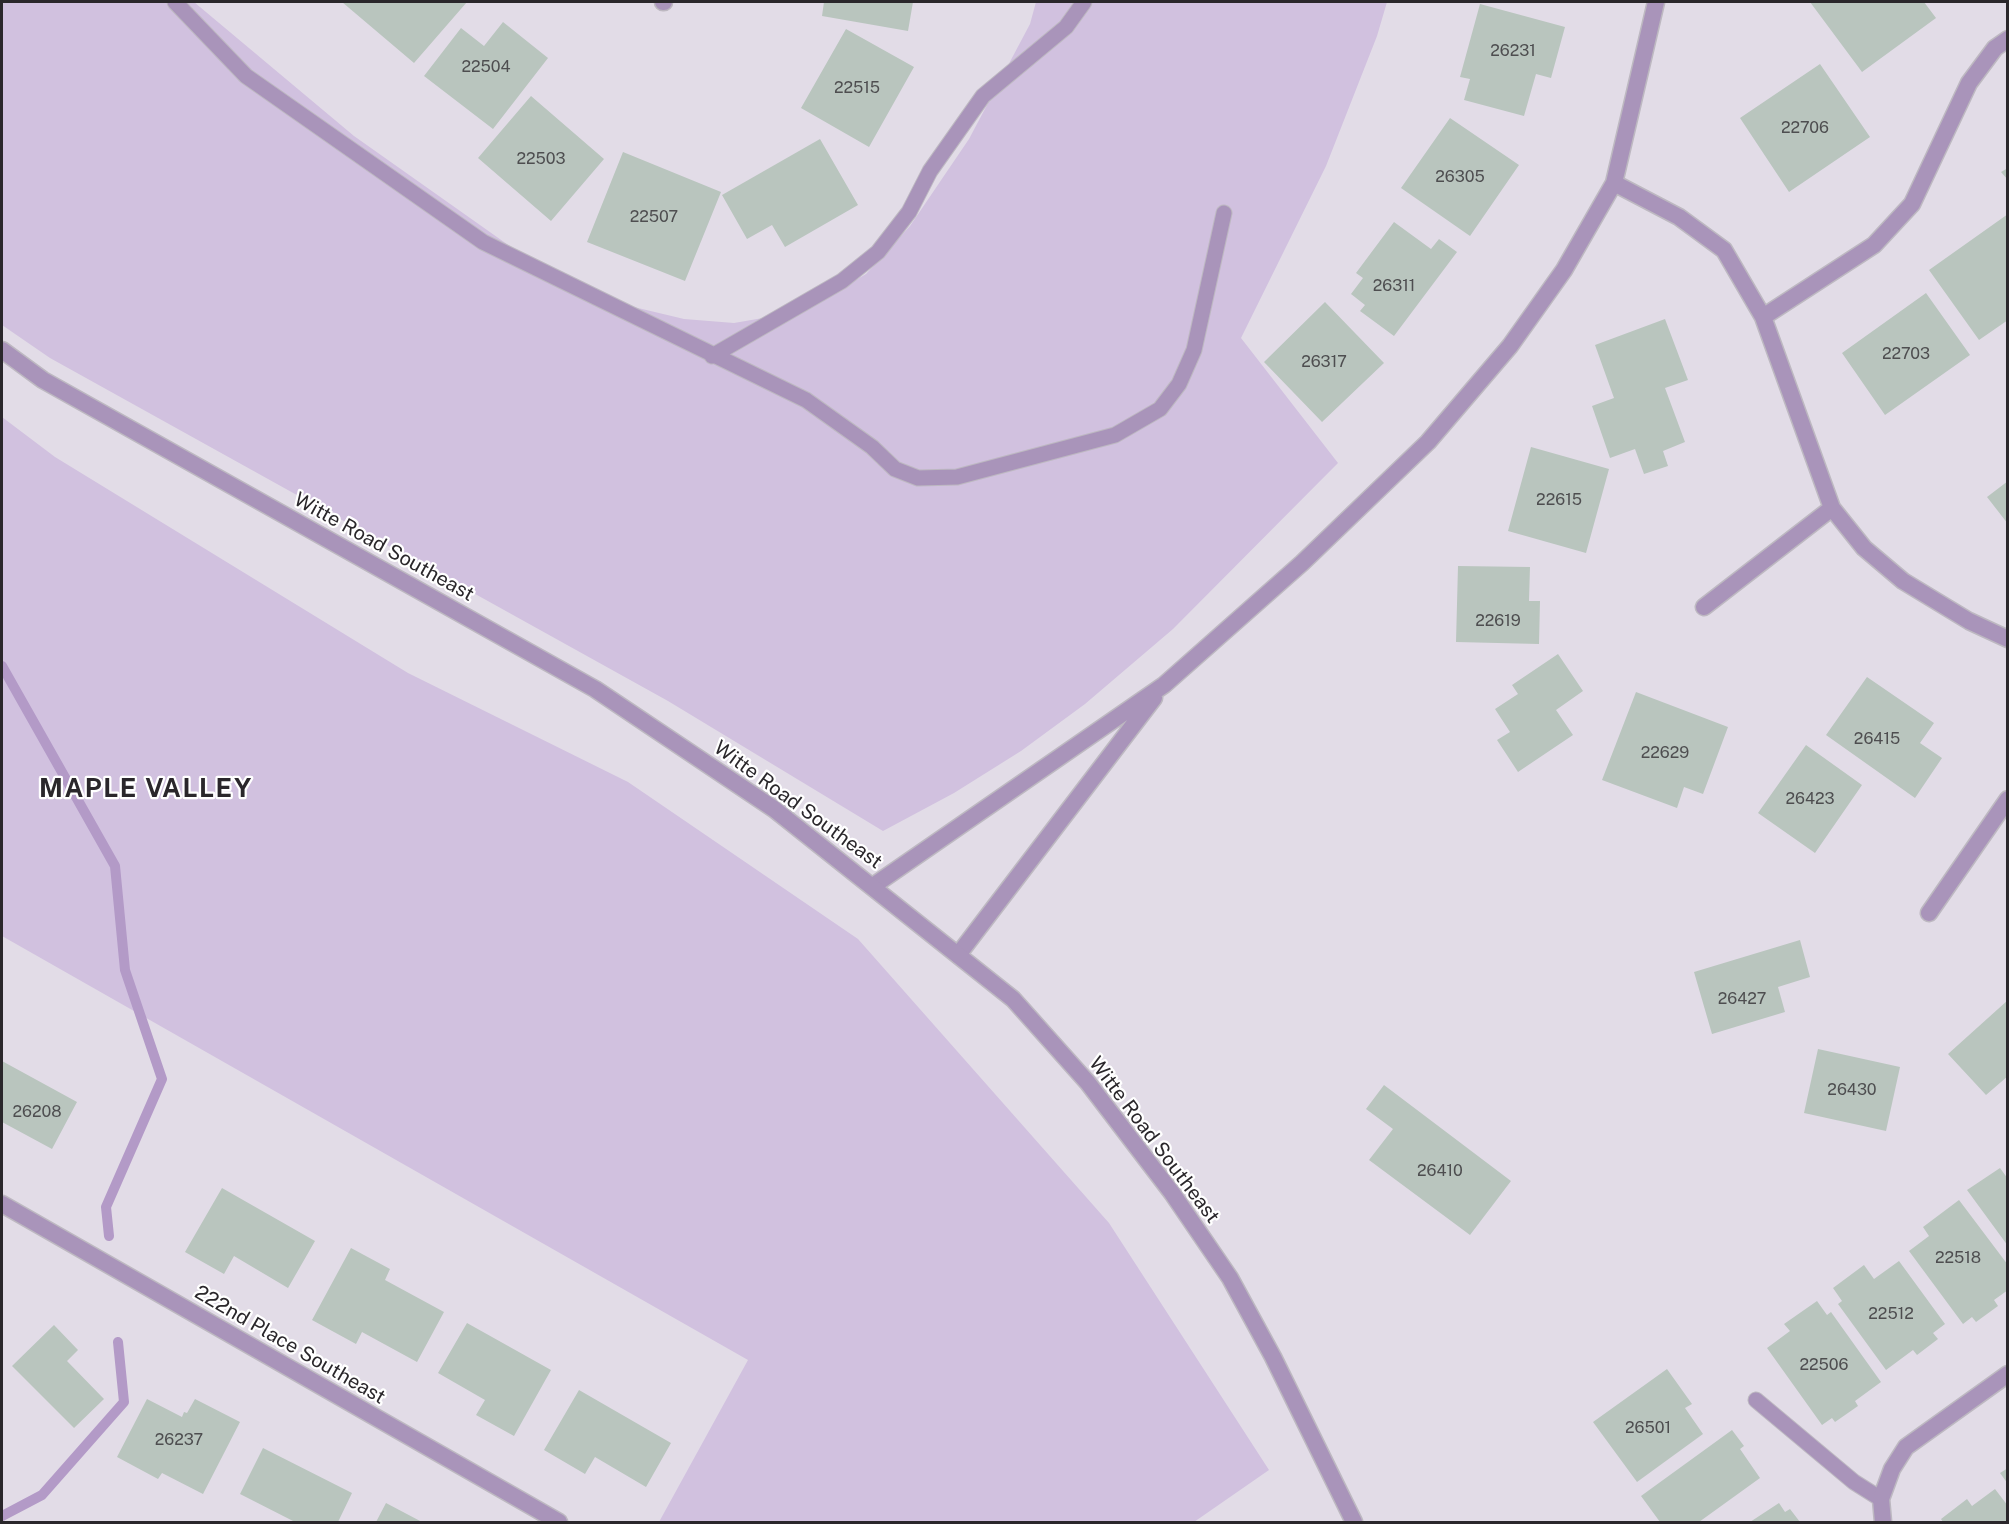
<!DOCTYPE html>
<html>
<head>
<meta charset="utf-8">
<style>
	body { margin:0 }
	#map { position:relative; width:2009px; height:1524px; overflow:hidden; background:#e2dce7; font-family:"Public Sans",sans-serif }
	canvas { display:block }
	.frame { position:absolute; inset:0; border:3px solid #2a272b; pointer-events:none }
</style>
</head>
<body>
<div id="map">
<canvas width="2009" height="1524"></canvas>
<div class="frame"></div>
</div>
<script>
const ctx = document.querySelector('canvas').getContext('2d');
ctx.lineJoin = 'round';
function paint(path, color) { ctx.fillStyle = color; ctx.fill(path, 'evenodd'); }
const poly = rows => new Path2D(rows.map(r => 'M' + r).join(''));
function strokePath(path, color, width, dash) { ctx.strokeStyle = color; ctx.lineWidth = width; ctx.lineCap = dash ? 'butt' : 'round'; ctx.setLineDash(dash || []); ctx.stroke(path); }
function write(font, color, halo, rows, align = 'center') {
  ctx.font = font + ' "Public Sans",sans-serif'; ctx.lineWidth = 4.5; ctx.setLineDash([]); ctx.textBaseline = 'middle'; ctx.strokeStyle = halo; ctx.fillStyle = color; for (const [text, x, y, turn = 0] of rows) {
    ctx.save(); ctx.translate(x, y); ctx.rotate((+turn || 0) * Math.PI / 180); ctx.textAlign = isNaN(turn) ? turn : align; if (halo) ctx.strokeText(text, 0, 0); ctx.fillText(text, 0, 0); ctx.restore();
  }
}
paint(poly([
	[2,2,194,2,354,136,562,283,613,302,684,319,734,323,786,314,822,300,866,274,910,226,969,139,1030,24,1036,2,1387,2,1377,36,1326,166,1241,338,1338,463,1173,629,1085,704,1021,751,954,793,883,831,668,701,50,358,2,325],
	[2,417,55,457,408,673,628,782,858,939,1109,1223,1269,1470,1194,1522,659,1522,748,1360,2,936]
]), '#d1c1df');
strokePath(poly([
	[2,666,115,866,125,970,162,1079,106,1207,109,1236],
	[2,1516,42,1495,124,1402,118,1342]
]), '#b39ac7', 10);
paint(poly([
	[342,2,467,2,414,63],
	[824,2,913,2,908,31,822,16],
	[1810,2,1924,2,1936,18,1862,72],
	[1480,4,1565,27,1551,78,1536,74,1524,116,1464,100,1470,79,1460,77],
	[503,22,548,58,493,129,424,76,461,28,484,46],
	[846,29,914,67,869,147,801,108],
	[1820,64,1870,137,1789,192,1740,118],
	[531,96,604,159,551,221,478,158],
	[1450,118,1519,165,1470,236,1401,188],
	[820,139,858,205,785,247,772,225,747,239,722,195],
	[623,152,721,192,685,281,587,242],
	[2008,168,2008,180,2001,172],
	[2008,214,2008,320,1979,340,1929,270],
	[1394,222,1431,249,1439,239,1457,252,1394,336,1360,311,1365,305,1351,294,1363,278,1356,273],
	[1926,293,1970,355,1885,415,1842,353],
	[1325,302,1384,363,1322,422,1264,362],
	[1665,319,1688,380,1665,388,1685,442,1663,451,1668,466,1644,474,1635,449,1610,458,1592,406,1614,398,1595,345],
	[1531,447,1609,469,1586,553,1508,531],
	[2008,481,2008,524,1987,497],
	[1458,566,1530,567,1529,601,1540,601,1539,644,1456,642],
	[1558,654,1583,691,1556,710,1573,735,1518,772,1497,740,1510,732,1495,709,1518,694,1512,685],
	[1867,677,1934,723,1920,743,1942,758,1915,798,1826,735],
	[1636,692,1728,727,1703,794,1684,787,1677,808,1602,780],
	[1806,745,1862,785,1815,853,1758,813],
	[1800,940,1810,977,1778,987,1785,1012,1712,1034,1694,972],
	[2008,1000,2008,1076,1986,1095,1948,1054],
	[1818,1049,1900,1067,1886,1131,1804,1113],
	[2,1061,77,1102,52,1149,2,1122],
	[1384,1085,1511,1181,1470,1235,1369,1160,1393,1129,1366,1109],
	[2000,1168,2008,1179,2008,1246,1967,1190],
	[222,1188,315,1241,288,1288,234,1256,224,1274,185,1252],
	[1959,1200,2008,1265,2008,1290,1994,1300,1998,1306,1976,1322,1972,1317,1963,1324,1909,1251,1929,1236,1923,1227],
	[351,1248,390,1269,385,1280,444,1312,417,1362,362,1332,356,1344,312,1320],
	[1899,1261,1945,1324,1933,1333,1938,1339,1917,1355,1913,1350,1886,1370,1838,1304,1842,1301,1833,1288,1864,1265,1874,1279],
	[1817,1301,1827,1315,1831,1312,1881,1382,1855,1401,1858,1406,1835,1422,1832,1418,1822,1425,1767,1348,1790,1331,1784,1324],
	[467,1323,551,1370,514,1436,476,1415,485,1400,438,1373],
	[54,1325,78,1350,67,1361,104,1399,74,1428,12,1366],
	[1667,1369,1692,1404,1685,1408,1703,1434,1637,1482,1593,1422],
	[579,1390,671,1443,646,1487,595,1457,585,1474,544,1450],
	[147,1399,182,1417,184,1412,187,1413,195,1399,240,1422,203,1494,162,1473,158,1479,117,1457],
	[1732,1430,1744,1446,1740,1449,1760,1478,1699,1522,1660,1522,1641,1496],
	[263,1448,352,1493,338,1522,295,1522,240,1494],
	[2008,1468,2008,1484,2000,1473],
	[1995,1489,2008,1506,2008,1522,1943,1522,1941,1519,1967,1499,1972,1506],
	[386,1503,422,1522,376,1522],
	[1779,1503,1785,1512,1790,1509,1800,1522,1750,1522]
]), '#b9c5be');
const service = poly([
	[175,2,246,76,483,242,806,400,872,447,895,469,918,478,957,477,1115,435,1160,409,1179,384,1194,350,1224,213],
	[712,356,842,281,878,252,909,212,930,171,983,96,1066,27,1084,2],
	[1756,1400,1854,1482,1881,1499]
]);
const minor = poly([
	[663,2,664,2],
	[1614,183,1679,217,1724,250,1763,317,1832,508,1864,548,1903,581,1969,621,2008,639],
	[1763,317,1874,245,1912,204,1969,83,1995,48,2008,39],
	[1704,607,1832,508],
	[873,886,1164,685,1302,563,1428,442,1510,346,1564,270,1614,183,1656,2],
	[1929,913,2008,799],
	[958,955,1154,698],
	[2,1204,559,1522],
	[1883,1522,1881,1499,1892,1469,1906,1447,2008,1374]
]);
const tertiary = poly([
	[2,350,43,380,595,689,774,809,1013,999,1088,1083,1172,1193,1230,1278,1273,1357,1354,1522]
]);
strokePath(service, '#bdb8c1', 17);
strokePath(minor, '#bdb8c1', 19);
strokePath(tertiary, '#bdb8c1', 19);
strokePath(service, '#a994ba', 15);
strokePath(minor, '#a994ba', 16);
strokePath(tertiary, '#a994ba', 16);
write('16px', '#4e4e50', null, [
	["26231",1513,51],
	["22504",486,67],
	["22515",857,88],
	["22706",1805,128],
	["22503",541,159],
	["26305",1460,177],
	["22507",654,217],
	["26311",1394,286],
	["22703",1906,354],
	["26317",1324,362],
	["22615",1559,500],
	["22619",1498,621],
	["26415",1877,739],
	["22629",1665,753],
	["26423",1810,799],
	["26427",1742,999],
	["26430",1852,1090],
	["26208",37,1112],
	["26410",1440,1171],
	["22518",1958,1258],
	["22512",1891,1314],
	["22506",1824,1365],
	["26501",1648,1428],
	["26237",179,1440]
]);
write('20px', '#2a272b', '#fff', [
	["Witte Road Southeast",384,547,29],
	["Witte Road Southeast",798,805,36],
	["Witte Road Southeast",1154,1140,53],
	["222nd Place Southeast",290,1345,30]
]);
ctx.letterSpacing = '1.5px';
write('bold 26px', '#2a272b', '#fff', [
	["MAPLE VALLEY",146,789]
]);
ctx.letterSpacing = '0px';
</script>
</body>
</html>
